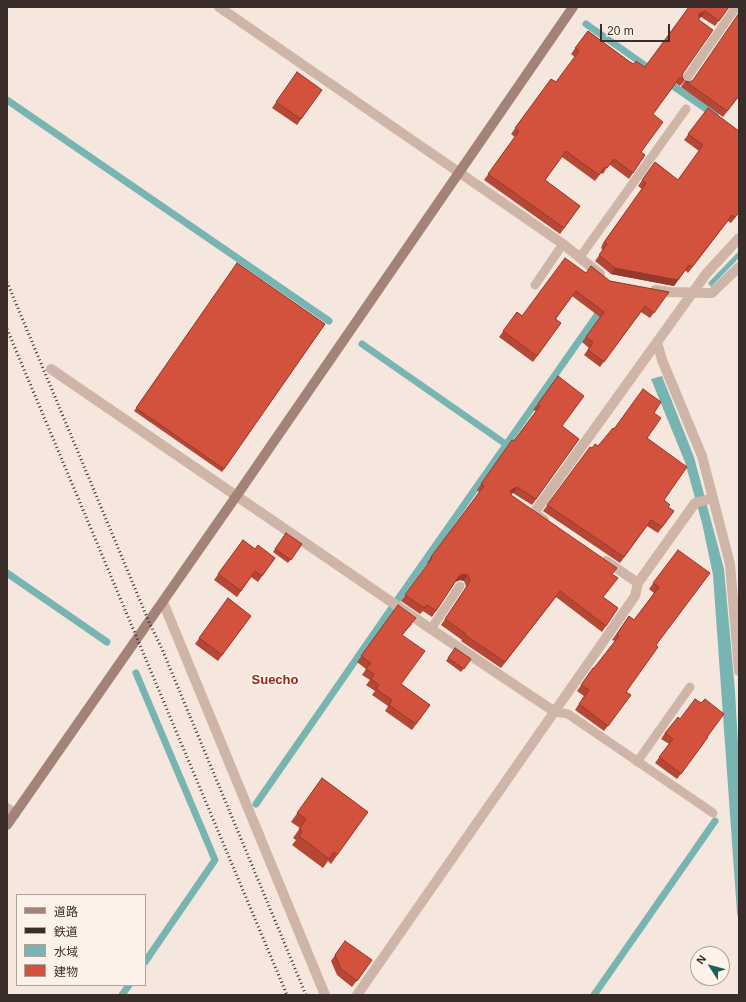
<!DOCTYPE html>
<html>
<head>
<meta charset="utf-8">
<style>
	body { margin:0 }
	#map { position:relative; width:746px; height:1002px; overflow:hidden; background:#f5e7dd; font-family:Helvetica,"Noto Sans JP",sans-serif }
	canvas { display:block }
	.frame { position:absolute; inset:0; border:8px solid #3a2c28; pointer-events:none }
	.legend { position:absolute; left:16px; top:894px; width:130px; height:92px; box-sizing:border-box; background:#fcf2ea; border:1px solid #aea39c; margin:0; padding:5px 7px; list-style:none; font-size:12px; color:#3a2c28 }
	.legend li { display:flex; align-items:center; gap:8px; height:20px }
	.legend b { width:20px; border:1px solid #aea39c }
	.north { position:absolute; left:690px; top:946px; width:40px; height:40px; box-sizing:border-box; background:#fcf2ea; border:1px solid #aea39c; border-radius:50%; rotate:306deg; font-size:11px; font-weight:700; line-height:16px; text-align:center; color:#3a2c28 }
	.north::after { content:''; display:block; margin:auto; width:14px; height:18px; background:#19615e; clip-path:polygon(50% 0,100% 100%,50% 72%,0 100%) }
	.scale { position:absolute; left:600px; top:24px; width:70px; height:18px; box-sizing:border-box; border:2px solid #3a2c28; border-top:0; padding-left:5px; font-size:12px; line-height:14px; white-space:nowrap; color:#3a2c28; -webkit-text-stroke:3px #fcf2ea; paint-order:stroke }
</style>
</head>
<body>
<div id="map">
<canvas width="746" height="1002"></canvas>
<div class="frame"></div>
<ul class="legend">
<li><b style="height:5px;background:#a38378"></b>道路</li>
<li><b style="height:5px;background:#3a2c28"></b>鉄道</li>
<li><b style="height:11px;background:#78b5b2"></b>水域</li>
<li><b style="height:11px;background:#d3523d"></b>建物</li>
</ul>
<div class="north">N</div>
<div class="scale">20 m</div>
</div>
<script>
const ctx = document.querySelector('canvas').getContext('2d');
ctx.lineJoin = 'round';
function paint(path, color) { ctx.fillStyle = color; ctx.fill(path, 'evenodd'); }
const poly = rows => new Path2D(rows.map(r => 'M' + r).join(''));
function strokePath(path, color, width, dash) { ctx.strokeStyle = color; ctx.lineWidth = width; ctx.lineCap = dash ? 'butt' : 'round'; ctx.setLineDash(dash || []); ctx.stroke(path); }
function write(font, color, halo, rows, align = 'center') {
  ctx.font = font + ' Helvetica,sans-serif'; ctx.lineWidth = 4; ctx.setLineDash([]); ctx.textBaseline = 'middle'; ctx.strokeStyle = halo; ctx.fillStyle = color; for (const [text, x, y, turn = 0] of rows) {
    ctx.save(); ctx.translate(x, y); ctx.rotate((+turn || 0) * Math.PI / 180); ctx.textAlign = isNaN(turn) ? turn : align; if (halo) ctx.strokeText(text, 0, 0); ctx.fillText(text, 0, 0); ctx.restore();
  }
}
paint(poly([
	[739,251,739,258,711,287,708,283],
	[662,376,694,457,724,569,735,691,739,762,739,922,737,913,713,575,702,523,685,462,651,379]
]), '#78b5b2');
strokePath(poly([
	[586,24,653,71],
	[666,81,715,115],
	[7,100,329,321],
	[362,344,507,445],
	[7,573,107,642],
	[398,599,602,308],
	[136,673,215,860,145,962],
	[256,804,391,609],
	[122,995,129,985],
	[594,995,715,821]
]), '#78b5b2', 7);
strokePath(poly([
	[684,82,736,7],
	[580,257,686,109],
	[535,285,563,244],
	[431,629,460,586],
	[555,712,568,714,713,813],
	[637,762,690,687]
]), '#cfb5a7', 9);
strokePath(poly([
	[219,7,563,244,600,274],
	[655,290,669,292,712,293,739,267],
	[657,342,662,360,702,456,730,564,739,671],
	[51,369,431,629,555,712],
	[544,520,534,513,706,274,739,238],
	[606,561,638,583],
	[163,602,325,995],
	[7,808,15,814],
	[357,995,635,596,638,583,695,503,713,498]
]), '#cfb5a7', 10);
strokePath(poly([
	[7,825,237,495,573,7]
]), '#a38378', 10);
strokePath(poly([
	[7,282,149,622,162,649,306,995],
	[7,329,287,995]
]), '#3a2c28', 3, [1, 3]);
paint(poly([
	[689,7,729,7,715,26,701,17,699,18,682,76,684,81,680,86,676,83,653,114,641,152,645,155,629,179,609,164,603,174,601,173,595,181,562,157,545,180,580,206,560,234,484,180,515,137,511,134,551,79,556,82,575,57,571,54,588,31,630,62,634,64,645,67],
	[722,39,739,96,723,117,681,87,685,81,690,82,693,80],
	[297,72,322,90,297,125,272,108],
	[708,108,739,213,731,223,728,221,688,273,685,270,674,286,611,274,595,261,603,250,601,248,603,243,642,189,638,186,655,162,678,180,699,151,684,140],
	[237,263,325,324,222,472,134,411],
	[586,273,610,281,669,292,650,318,641,312,600,367,584,355,589,348,582,342,600,317,572,296,556,319,561,323,533,362,499,337,517,312,522,316],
	[558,376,562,426,579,439,532,505,513,493,511,494,511,495,612,574,613,584,603,597,618,608,602,632,556,597,501,668,461,641,462,640,441,625,465,589,466,586,464,581,460,580,455,582,432,617,423,611,420,614,401,601,428,564,427,563,431,557,479,492,477,490,481,484,536,411,533,410],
	[654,413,647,438,664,500,668,507,674,511,658,533,647,526,620,563,543,511,590,447,592,448,598,446,614,429],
	[286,533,302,544,288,563,273,552],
	[243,540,255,549,275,558,258,582,251,577,237,597,214,580],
	[678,550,656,646,626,692,631,695,604,731,575,710,584,696,577,691,593,668,594,668,615,641,612,640,629,616,634,620,654,593,649,589],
	[228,598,251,616,218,661,195,644],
	[398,605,412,624,402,635,401,684,430,705,412,730,385,711,388,706,372,695,375,691,366,685,370,680,362,675,366,669,357,662],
	[455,648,471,659,461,672,446,661],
	[665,733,707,737,704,743,677,779,655,763,669,744,661,739],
	[322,778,368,812,331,864,328,861,323,868,292,845,296,840,293,838,300,828,291,822],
	[345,941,372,960,352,987,337,975,331,961]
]), '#b54734');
paint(poly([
	[705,11,701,17,695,20,699,14],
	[689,265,674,286,611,274,615,268],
	[517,487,513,493,507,495,511,490],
	[464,574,468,575,464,581,460,580,455,582,459,576]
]), '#94392b');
const building = poly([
	[689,7,729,7,719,21,705,11,699,14,699,20,713,30,683,73,682,76,684,81,680,77,653,114,663,122,641,152,645,155,633,173,614,159,607,168,605,167,599,175,566,151,545,180,580,206,564,228,488,174,519,131,515,128,551,79,556,82,579,51,575,48,588,31,630,62,634,64,636,61,645,67,689,7],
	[739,13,739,96,727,111,685,81,690,82,693,80,739,13],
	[297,72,322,90,301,119,276,102,297,72],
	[708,108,739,131,739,213,735,217,732,215,692,267,689,265,678,280,615,268,599,255,607,244,605,242,607,238,646,183,642,180,655,162,678,180,703,145,688,134,708,108],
	[565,258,586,273,591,266,610,281,669,292,654,313,645,306,604,362,588,350,593,342,586,337,604,312,576,291,555,319,561,323,537,356,503,331,517,312,522,316,565,258],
	[237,263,325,324,224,469,136,408,237,263],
	[558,376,584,396,562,426,579,439,536,499,517,487,511,490,511,495,617,568,612,574,618,578,603,597,618,608,606,626,560,591,505,662,465,635,466,634,445,619,469,583,470,580,468,575,464,574,459,576,436,611,427,605,424,608,405,595,432,558,431,557,484,486,481,484,512,440,514,441,540,406,538,404,558,376],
	[643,389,661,402,654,413,661,418,647,438,687,467,664,500,670,505,668,507,674,511,662,527,651,520,624,557,547,505,590,447,592,448,595,444,598,446,613,428,614,429,643,389],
	[286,533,302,544,291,560,275,549,286,533],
	[243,540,255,549,258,545,275,558,262,576,255,571,241,591,218,574,243,540],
	[678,550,710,573,656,645,658,647,626,692,631,695,608,726,579,704,589,690,581,685,593,668,594,668,619,636,617,634,629,616,634,620,659,587,653,583,678,550],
	[228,598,251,616,222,655,199,638,228,598],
	[398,605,416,618,402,635,425,651,401,684,430,705,416,724,389,705,392,700,376,689,379,685,371,679,374,674,366,669,371,663,361,656,398,605],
	[455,648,471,659,464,669,448,658,455,648],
	[695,699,701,703,705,699,724,714,707,737,708,737,681,774,659,757,673,739,665,733,678,717,680,719,695,699],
	[322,778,368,812,337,855,334,852,329,859,299,836,302,831,299,829,306,819,297,813,322,778],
	[345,941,372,960,357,981,341,969,335,955,345,941]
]);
paint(building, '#d3523d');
strokePath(building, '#94392b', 1);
write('bold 13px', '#932918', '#fcf2ea', [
	["Suecho",275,680]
]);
</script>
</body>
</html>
